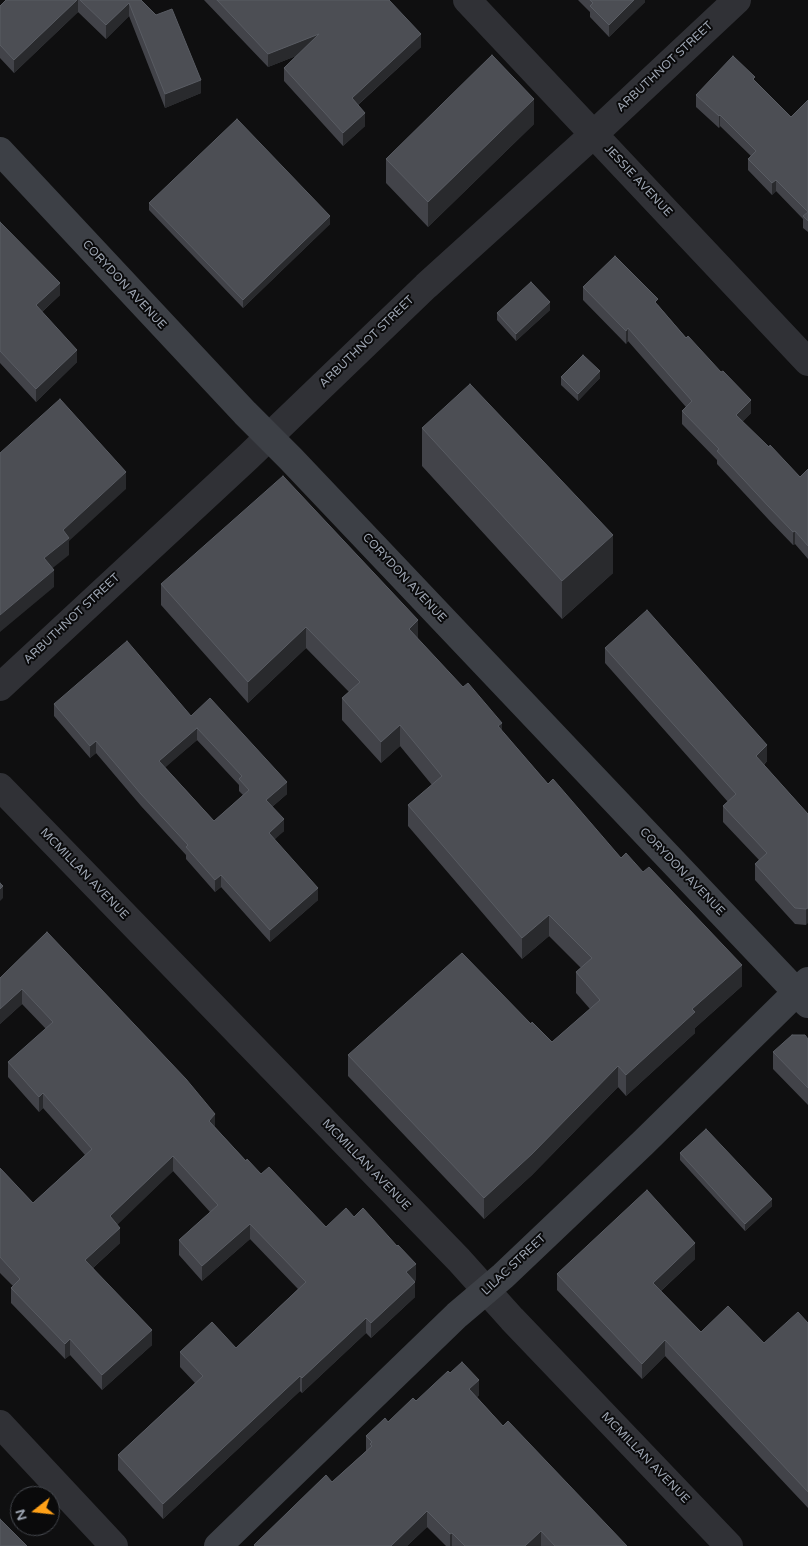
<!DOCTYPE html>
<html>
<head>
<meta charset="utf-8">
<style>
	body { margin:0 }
	#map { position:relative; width:808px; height:1546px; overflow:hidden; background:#0f0f10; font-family:"Varela Round",sans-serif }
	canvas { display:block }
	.north { position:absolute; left:10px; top:1486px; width:50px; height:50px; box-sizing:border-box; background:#0a0a0b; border:1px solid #45484e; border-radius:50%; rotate:254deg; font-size:14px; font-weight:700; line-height:20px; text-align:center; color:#9ea6b3 }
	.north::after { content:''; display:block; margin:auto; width:18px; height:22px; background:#ffa118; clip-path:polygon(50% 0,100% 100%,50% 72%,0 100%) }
</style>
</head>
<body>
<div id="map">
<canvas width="808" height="1546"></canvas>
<div class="north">N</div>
</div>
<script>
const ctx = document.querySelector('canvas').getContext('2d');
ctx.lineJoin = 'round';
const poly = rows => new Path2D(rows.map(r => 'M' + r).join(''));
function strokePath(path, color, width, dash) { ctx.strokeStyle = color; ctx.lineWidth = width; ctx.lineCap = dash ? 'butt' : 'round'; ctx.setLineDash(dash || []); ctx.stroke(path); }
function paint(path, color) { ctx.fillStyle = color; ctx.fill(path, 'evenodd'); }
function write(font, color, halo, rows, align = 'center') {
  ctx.font = font + ' "Varela Round",sans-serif'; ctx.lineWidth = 4; ctx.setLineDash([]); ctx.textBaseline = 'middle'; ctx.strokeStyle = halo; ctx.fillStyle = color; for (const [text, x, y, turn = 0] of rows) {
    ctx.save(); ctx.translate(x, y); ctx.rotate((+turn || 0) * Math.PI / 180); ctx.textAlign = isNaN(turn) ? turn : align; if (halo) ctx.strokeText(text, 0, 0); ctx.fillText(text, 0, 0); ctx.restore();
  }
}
strokePath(poly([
	[467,0,808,362],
	[0,687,247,458,426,286,594,134,737,0],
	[0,787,459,1260,512,1319,729,1546],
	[0,1424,114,1546]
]), '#303136', 28);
strokePath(poly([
	[0,151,245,413,291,459,808,1004],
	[218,1546,457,1315,503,1276,643,1143,808,981]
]), '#3d4046', 28);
paint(poly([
	[6,0,141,0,201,93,165,108,129,16,106,39,78,12,14,73,0,58,0,6],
	[204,0,389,0,421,47,358,105,365,126,343,146,284,81,284,68,296,56,268,67],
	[578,0,645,0,645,2,609,37,590,17,590,12],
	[755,81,791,117,808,100,808,232,803,228,803,219,776,191,772,195,748,170,748,159,751,156,720,126,719,128,696,107,696,95],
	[534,124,428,227,386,183,386,159],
	[149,203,330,224,243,308,149,210],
	[0,222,60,295,42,312,77,362,36,402,0,363],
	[583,287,658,305,751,413,742,422,800,477,808,469,808,559,795,544,793,545,769,520,717,464,717,460,682,424,682,411,686,407,628,341,626,344,583,300],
	[550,310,516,341,497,320,497,313],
	[561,377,600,378,578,401,561,385],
	[422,428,613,573,562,619,422,466],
	[161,584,418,639,502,731,548,784,621,858,742,986,695,1028,695,1033,626,1096,618,1087,532,1175,484,1219,348,1076,348,1055,531,1024,552,1042,590,1009,576,993,576,972,581,968,549,936,522,959,408,826,408,805,432,785,400,746,381,763,342,720,342,698,349,692,306,648,248,703,161,605],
	[605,648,767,761,764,765,808,814,806,925,795,924,755,880,755,864,759,860,723,822,723,806,728,802,605,663],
	[54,704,191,716,287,794,272,807,284,831,274,839,318,900,270,942,221,887,215,892,186,859,186,855,141,806,96,753,90,758,54,716],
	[197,740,239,785,239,791,243,795,214,821,165,767],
	[47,932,215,1127,246,1161,326,1227,354,1217,416,1280,414,1281,415,1297,371,1338,366,1333,302,1393,300,1391,163,1519,118,1470,118,1455,195,1383,180,1367,180,1352,236,1348,298,1289,250,1239,202,1281,179,1255,179,1240,210,1212,173,1171,117,1224,120,1243,93,1268,152,1345,102,1390,70,1355,65,1359,11,1303,11,1288,13,1286,0,1273,0,1168,33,1203,85,1155,43,1108,39,1112,8,1077,8,1062,46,1029,22,1004,0,1024,0,978],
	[808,1039,808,1105,773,1069,773,1052],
	[680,1153,772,1206,745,1231,680,1160],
	[695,1259,661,1291,701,1332,764,1343,808,1323,808,1508,665,1356,642,1379,557,1290,557,1274],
	[479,1395,477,1397,503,1426,627,1546,446,1546,427,1527,407,1546,254,1546,254,1545,332,1482,366,1451,366,1436,388,1422,416,1401]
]), '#424349');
paint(poly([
	[77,0,78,0,78,12,14,73,14,60],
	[634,0,645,0,645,2,609,37,609,25],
	[129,3,129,16,106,39,106,25],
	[319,34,319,47,268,67,268,54],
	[421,34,421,47,352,110,352,98],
	[201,80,201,93,165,108,165,94],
	[534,99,534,124,428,227,428,202],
	[365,113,365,126,343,146,343,133],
	[720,115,720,126,719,128,719,116],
	[776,180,776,191,772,195,772,183],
	[330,216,330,224,243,308,243,300],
	[60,283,60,295,36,317,36,305],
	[550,302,550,310,516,341,516,334],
	[628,328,628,341,626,344,626,331],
	[77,350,77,362,36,402,36,389],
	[600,371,600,378,578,401,578,394],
	[751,400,751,413,736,428,736,415],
	[126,472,126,489,69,541,69,555,44,575,44,558,63,530],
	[795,531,795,544,793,545,793,532],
	[613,535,613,573,562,619,562,581],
	[54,570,54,587,0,632,0,615],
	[418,620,418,641,409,629],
	[306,627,306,648,248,703,248,682],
	[502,723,502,744,498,726],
	[400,725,400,746,381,763,381,742],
	[197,728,197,740,159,773,159,761],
	[96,741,96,753,90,758,90,746],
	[767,745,767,761,756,772,756,756],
	[287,782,287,794,266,812,266,800],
	[284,819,284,831,269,845,269,833],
	[221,875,221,887,215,892,215,880],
	[3,886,3,898,0,901,0,889],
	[318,888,318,900,270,942,270,930],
	[808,908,808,923,806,925,806,909],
	[549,915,549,936,522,959,522,938],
	[742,965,742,986,695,1028,695,1033,626,1096,626,1075,692,1009],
	[22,989,22,1004,0,1024,0,1009],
	[618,1066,618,1087,532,1175,484,1219,484,1198],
	[43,1093,43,1108,39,1112,39,1097],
	[215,1114,215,1129,209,1121],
	[173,1156,173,1171,110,1232,110,1216],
	[772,1199,772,1206,745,1231,745,1224],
	[250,1224,250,1239,202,1281,202,1266],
	[120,1228,120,1243,85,1275,85,1260],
	[695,1243,695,1259,653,1298,653,1283],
	[416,1264,416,1280,406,1287,406,1272],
	[415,1282,415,1297,371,1338,371,1323],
	[366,1318,366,1333,302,1393,302,1378],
	[152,1330,152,1345,102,1390,102,1375],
	[70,1339,70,1355,65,1359,65,1344],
	[665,1340,665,1356,642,1379,642,1364],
	[300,1376,300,1391,163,1519,163,1504],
	[479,1380,479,1395,469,1405,469,1389],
	[427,1511,427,1527,407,1546,391,1546],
	[541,1531,541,1546,525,1546],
	[452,1533,452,1546,450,1546,450,1534]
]), '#292a2d');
const building = poly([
	[6,0,77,0,14,60,0,45,0,6,6,0],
	[80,0,141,0,156,15,172,9,201,80,165,94,129,3,106,25,80,0],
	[217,0,389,0,421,34,352,98,365,113,343,133,284,68,319,34,268,54,217,0],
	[590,0,634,0,609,25,590,6,593,3,590,0],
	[492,55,534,99,428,202,386,159,492,55],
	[733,56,755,77,753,79,791,117,808,100,808,221,803,216,808,212,776,180,772,183,748,159,756,151,720,115,719,116,696,95,733,56],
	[237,119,330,216,243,300,149,203,237,119],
	[0,222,60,283,36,305,77,350,36,389,0,351,0,222],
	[615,256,658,299,655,302,686,338,688,336,721,372,723,371,751,400,736,415,769,447,770,445,800,477,808,469,808,546,795,531,793,532,769,507,717,451,719,449,682,411,692,401,628,328,626,331,583,287,615,256],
	[531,282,550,302,516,334,497,313,531,282],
	[583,355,600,371,578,394,561,377,583,355],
	[470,384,613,535,562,581,422,428,470,384],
	[60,399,126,472,63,530,69,538,44,558,54,570,0,615,0,453,60,399],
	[283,476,418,620,409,629,463,687,468,683,502,723,498,726,548,784,553,779,621,858,626,853,643,872,649,867,742,965,692,1009,695,1012,626,1075,618,1066,532,1154,484,1198,348,1055,462,953,531,1024,532,1022,552,1042,600,1000,576,972,592,958,549,915,522,938,408,805,442,776,400,725,381,742,342,698,360,682,306,627,248,682,161,584,283,476],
	[647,610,767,745,756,756,808,814,808,908,806,909,795,908,755,864,767,853,723,806,736,794,605,648,647,610],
	[127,641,191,716,210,698,287,782,266,800,284,819,269,833,318,888,270,930,221,875,215,880,186,847,188,845,141,794,96,741,90,746,54,704,127,641],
	[197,728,242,776,239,779,249,790,214,821,159,761,197,728],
	[0,883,3,886,0,889,0,883],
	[47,932,186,1079,215,1114,209,1121,246,1161,247,1159,261,1174,269,1167,326,1227,346,1208,354,1217,363,1208,397,1246,398,1245,416,1264,406,1272,415,1282,371,1323,366,1318,302,1378,300,1376,163,1504,118,1455,203,1376,180,1352,212,1322,236,1348,306,1282,250,1224,202,1266,179,1240,218,1205,173,1156,110,1216,120,1228,85,1260,152,1330,102,1375,70,1339,65,1344,11,1288,20,1279,0,1257,0,1168,33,1203,92,1149,43,1093,39,1097,8,1062,53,1022,22,989,0,1009,0,978,47,932],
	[792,1035,805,1035,808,1039,808,1088,773,1052,792,1035],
	[706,1129,772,1199,745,1224,680,1153,706,1129],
	[647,1190,695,1243,653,1283,701,1332,728,1306,764,1343,798,1312,808,1323,808,1492,665,1340,642,1364,557,1274,647,1190],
	[462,1362,479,1380,469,1389,503,1426,508,1421,627,1546,555,1546,541,1531,525,1546,465,1546,452,1533,450,1534,427,1511,391,1546,255,1546,254,1545,326,1475,332,1482,372,1446,370,1444,372,1442,366,1436,385,1418,388,1422,413,1398,416,1401,448,1371,450,1373,462,1362],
	[0,1519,27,1546,0,1546,0,1519]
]);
paint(building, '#4c4e54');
strokePath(building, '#595c63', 1);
write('12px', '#9ea6b3', '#0a0a0b', [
	["ARBUTHNOT STREET",665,67,-43],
	["JESSIE AVENUE",638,181,47],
	["CORYDON AVENUE",124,285,47],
	["ARBUTHNOT STREET",367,342,-44],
	["CORYDON AVENUE",404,578,47],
	["ARBUTHNOT STREET",72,619,-43],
	["CORYDON AVENUE",682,872,46],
	["MCMILLAN AVENUE",84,874,46],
	["MCMILLAN AVENUE",366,1165,46],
	["LILAC STREET",514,1265,-43],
	["MCMILLAN AVENUE",645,1458,46]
]);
</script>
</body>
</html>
